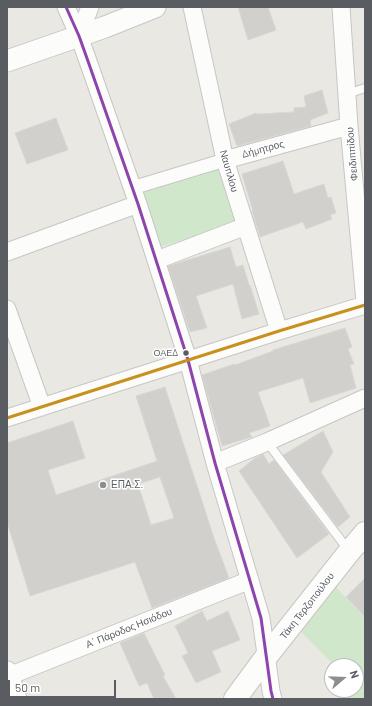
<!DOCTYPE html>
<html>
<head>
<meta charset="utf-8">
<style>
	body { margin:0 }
	#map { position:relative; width:372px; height:706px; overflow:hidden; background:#eae8e3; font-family:Barlow,sans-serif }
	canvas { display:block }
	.frame { position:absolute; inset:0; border:8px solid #595d62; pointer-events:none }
	.north { position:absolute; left:324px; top:658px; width:40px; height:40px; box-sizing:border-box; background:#fff; border:1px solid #bdbec0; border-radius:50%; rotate:71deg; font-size:11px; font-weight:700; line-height:16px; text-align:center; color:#595d62 }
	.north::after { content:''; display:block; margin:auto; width:14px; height:18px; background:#8c8e8f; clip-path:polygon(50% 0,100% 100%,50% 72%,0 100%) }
	.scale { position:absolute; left:8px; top:680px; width:108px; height:18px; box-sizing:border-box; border:2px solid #595d62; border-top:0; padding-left:5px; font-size:12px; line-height:14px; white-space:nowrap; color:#595d62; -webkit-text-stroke:3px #fff; paint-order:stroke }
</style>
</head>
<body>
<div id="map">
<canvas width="372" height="706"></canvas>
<div class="frame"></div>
<div class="north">N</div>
<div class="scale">50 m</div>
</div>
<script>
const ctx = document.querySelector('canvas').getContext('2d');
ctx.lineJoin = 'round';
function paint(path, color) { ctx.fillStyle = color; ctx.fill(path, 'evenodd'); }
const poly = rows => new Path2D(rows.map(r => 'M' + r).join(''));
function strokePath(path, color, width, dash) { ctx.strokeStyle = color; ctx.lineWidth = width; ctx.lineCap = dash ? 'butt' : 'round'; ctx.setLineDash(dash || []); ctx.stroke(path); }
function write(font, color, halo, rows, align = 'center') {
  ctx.font = font + ' Barlow,sans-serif'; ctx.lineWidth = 3; ctx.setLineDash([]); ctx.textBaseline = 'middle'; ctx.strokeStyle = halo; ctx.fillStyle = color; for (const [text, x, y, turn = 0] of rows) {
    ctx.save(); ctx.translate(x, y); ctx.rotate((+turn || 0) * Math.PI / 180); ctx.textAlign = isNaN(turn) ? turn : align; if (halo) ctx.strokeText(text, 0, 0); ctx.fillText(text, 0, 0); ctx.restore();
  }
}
paint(poly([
	[220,167,238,224,157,248,140,189],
	[335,586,365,618,365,699,345,699,343,690,356,690,356,666,335,666,299,630]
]), '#d1e7cc');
const building = poly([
	[238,7,268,7,276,30,248,40,238,7],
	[322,90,328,113,310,120,311,126,237,146,229,124,256,113,257,114,294,112,294,108,306,107,304,96,322,90],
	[56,118,68,150,27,164,15,133,56,118],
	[283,161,294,194,324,184,328,198,331,197,336,213,330,215,332,219,306,229,303,222,260,237,252,211,253,211,242,174,283,161],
	[230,247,236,267,243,265,249,285,250,285,259,314,242,319,233,284,196,296,207,328,190,332,168,266,230,247],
	[345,328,352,347,348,349,354,364,350,365,356,388,310,403,303,378,258,392,270,426,249,433,252,437,222,446,202,375,234,364,235,365,273,351,273,350,345,328],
	[165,387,214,538,229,578,152,608,135,562,30,596,7,522,7,443,73,421,85,458,48,470,56,495,157,461,136,396,165,387],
	[160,477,174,518,151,525,138,484,160,477],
	[323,431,333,452,321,472,350,517,338,527,283,455,323,431],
	[263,454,269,464,274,460,329,534,297,558,239,471,255,458,263,454],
	[365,578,365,617,346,597,365,578],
	[202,611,207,621,228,611,240,640,212,651,221,672,196,683,182,656,188,653,175,626,202,611],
	[144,633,165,675,163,676,176,699,154,699,147,683,139,686,120,643,144,633]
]);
paint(building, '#d1d0cd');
strokePath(building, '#d9d7d2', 1);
const service = poly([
	[347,94,365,88],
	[267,442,349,551]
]);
const pedestrian = poly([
	[132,188,225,160]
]);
const minor = poly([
	[66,7,79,36,89,64,138,204,188,360,215,463,261,618,271,691,273,699],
	[192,7,225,160,279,331],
	[341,7,349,126,365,302],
	[79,36,90,7],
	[225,160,349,126],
	[7,252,138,204],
	[157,260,246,226],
	[7,309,42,407],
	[7,418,279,331,365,305],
	[215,463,267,442,365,398],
	[9,676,250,580]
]);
const tertiary = poly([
	[7,61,105,27,155,7],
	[7,672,16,699]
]);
const secondary = poly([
	[235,699,266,657,349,552,365,533]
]);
strokePath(service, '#c6c6c5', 10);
strokePath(pedestrian, '#c6c6c5', 15);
strokePath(minor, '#c6c6c5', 19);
strokePath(tertiary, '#c6c6c5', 23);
strokePath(secondary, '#c6c6c5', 24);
strokePath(service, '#fcfcfb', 8);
strokePath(pedestrian, '#fcfcfb', 13);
strokePath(minor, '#fcfcfb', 17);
strokePath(tertiary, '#fcfcfb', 21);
strokePath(secondary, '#fcfcfb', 22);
strokePath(poly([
	[66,7,79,36,89,64,138,204,188,360,215,463,261,618,271,691,273,699]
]), '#8e44ad', 3);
strokePath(poly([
	[7,418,279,331,365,305]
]), '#c8901d', 3);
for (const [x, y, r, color] of [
	[186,353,3.5,"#595d62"],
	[103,485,4,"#8c8e8f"]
]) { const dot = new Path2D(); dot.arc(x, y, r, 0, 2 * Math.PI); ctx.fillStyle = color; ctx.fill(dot); strokePath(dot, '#fff', 1.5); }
write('9px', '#595d62', '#fff', [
	["ΟΑΕΔ",178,353]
], 'right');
write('10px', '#595d62', '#fff', [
	["Δήμητρος",263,149,-15],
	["Φειδιππίδου",352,154,-95],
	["Ναυπλίου",229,171,74],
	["Τάκη Τερζοπούλου",307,606,-52],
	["Α΄ Πάροδος Ησιόδου",129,628,-22]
]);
write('10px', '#595d62', '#fff', [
	["ΕΠΑ.Σ.",111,485]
], 'left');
</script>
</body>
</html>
